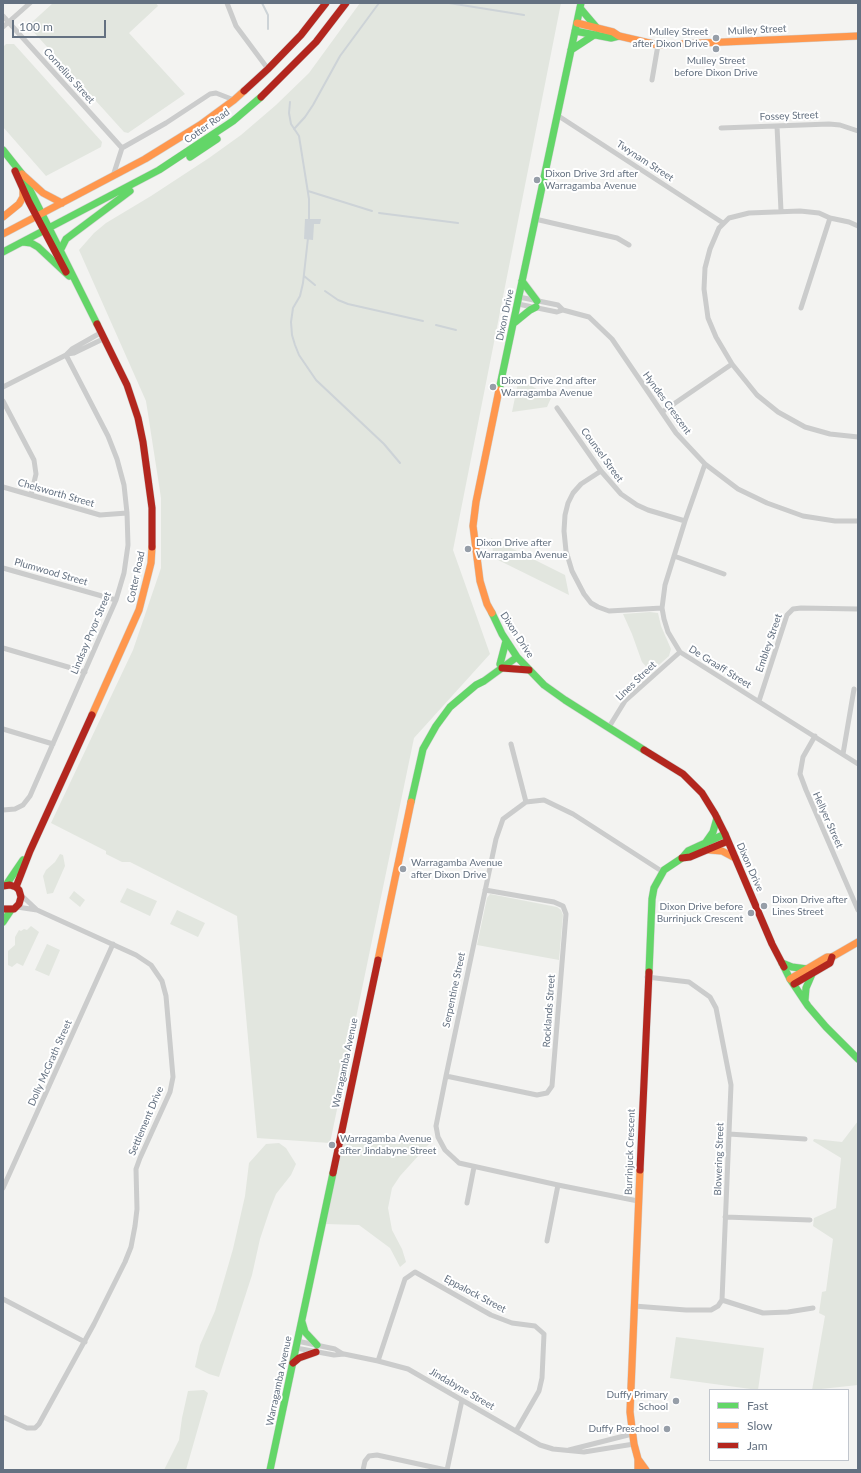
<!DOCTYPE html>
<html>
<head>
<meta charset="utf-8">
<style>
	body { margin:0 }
	#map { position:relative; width:861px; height:1473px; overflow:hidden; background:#f3f3f1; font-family:Lato,sans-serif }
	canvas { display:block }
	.frame { position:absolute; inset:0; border:4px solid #647181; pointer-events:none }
	.legend { position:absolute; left:709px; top:1389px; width:140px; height:72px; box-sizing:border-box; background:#fff; border:1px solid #c1c6cd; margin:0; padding:5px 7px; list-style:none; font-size:12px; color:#647181 }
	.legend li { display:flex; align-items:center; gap:8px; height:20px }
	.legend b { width:20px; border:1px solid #c1c6cd }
	.scale { position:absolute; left:12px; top:20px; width:94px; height:18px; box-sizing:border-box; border:2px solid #647181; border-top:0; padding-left:5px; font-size:12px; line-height:14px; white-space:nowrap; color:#647181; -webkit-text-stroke:3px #fff; paint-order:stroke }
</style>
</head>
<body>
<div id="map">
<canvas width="861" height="1473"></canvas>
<div class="frame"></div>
<ul class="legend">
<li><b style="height:5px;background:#63d668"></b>Fast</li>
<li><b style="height:5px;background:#ff974d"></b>Slow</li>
<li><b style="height:5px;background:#b3261e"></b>Jam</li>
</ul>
<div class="scale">100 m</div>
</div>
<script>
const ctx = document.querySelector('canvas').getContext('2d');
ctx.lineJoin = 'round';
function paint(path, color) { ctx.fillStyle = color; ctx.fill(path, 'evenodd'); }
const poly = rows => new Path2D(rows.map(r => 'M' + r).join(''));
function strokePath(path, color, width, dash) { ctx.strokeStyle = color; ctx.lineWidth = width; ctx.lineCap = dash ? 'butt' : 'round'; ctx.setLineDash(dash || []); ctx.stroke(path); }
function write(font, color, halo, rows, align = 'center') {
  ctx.font = font + ' Lato,sans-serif'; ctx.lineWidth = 4; ctx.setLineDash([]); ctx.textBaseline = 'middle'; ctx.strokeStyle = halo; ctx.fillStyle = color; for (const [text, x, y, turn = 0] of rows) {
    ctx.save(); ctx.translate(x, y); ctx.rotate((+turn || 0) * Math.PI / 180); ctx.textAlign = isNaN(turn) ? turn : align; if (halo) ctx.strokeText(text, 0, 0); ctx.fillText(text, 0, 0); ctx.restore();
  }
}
paint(poly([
	[53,3,156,3,158,6,129,33,185,94,128,133,124,132,30,28,30,24],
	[360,3,561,3,453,550,490,654,414,738,330,1143,257,1138,237,916,130,862,122,862,106,854,106,851,51,823,133,650,161,568,161,498,146,401,79,250,94,233,106,223,151,196,209,158,241,135,276,105,309,73],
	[6,44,14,44,102,142,101,147,46,176,3,127,3,47],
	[519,378,551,398,547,407,512,412],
	[491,538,565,575,569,595,494,558],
	[650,612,658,613,661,626,671,649,669,656,651,672,642,662,632,634,623,614],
	[60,854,63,855,65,866,53,893,47,894,43,876,46,870,55,862],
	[127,888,157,901,150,916,120,902],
	[74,891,85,900,80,907,69,898],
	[490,894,557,907,561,910,563,915,559,960,477,945,487,898],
	[177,910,205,923,198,937,170,924],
	[31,926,39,932,23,966,17,963,12,967,8,965,8,951,15,945,15,937,19,930,21,931,24,929,27,930],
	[47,944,60,950,49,976,35,970],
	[858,1121,858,1385,812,1390,825,1316,819,1313,822,1292,826,1291,833,1239,813,1226,814,1218,836,1208,841,1158,813,1141,814,1139,842,1142],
	[432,1136,429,1144,400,1176,392,1188,388,1208,392,1230,402,1249,406,1262,400,1267,390,1248,359,1225,325,1224,341,1142],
	[279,1143,286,1148,296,1164,291,1175,276,1194,270,1209,260,1239,252,1275,219,1377,209,1374,195,1367,200,1345,215,1311,233,1249,245,1196,249,1163,266,1144],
	[676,1337,764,1348,758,1390,670,1378],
	[204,1390,208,1393,186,1470,164,1470,179,1440,182,1418,188,1391]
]), '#e2e6df');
paint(poly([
	[305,219,321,219,320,224,314,224,313,240,304,239]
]), '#cdd3d7');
strokePath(poly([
	[262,3,268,15,268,29],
	[449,3,524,15],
	[290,102,289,113,291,124,299,136,309,199,309,220],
	[294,129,305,117,313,105,340,56,379,3],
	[308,191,372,211],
	[379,213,458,223],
	[308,238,303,283,300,296,293,308,291,322,292,335,295,345,299,355,316,380,384,444,400,463],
	[304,276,315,285],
	[325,291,338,300,348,304,423,321],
	[436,325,456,330]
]), '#cdd3d7', 2);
const fast = poly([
	[580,8,597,28],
	[575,31,611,38,619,36],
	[571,50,594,35],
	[3,150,22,174,97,324],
	[190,157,217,139],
	[23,242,31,243,38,247,69,276],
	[61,249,66,239,130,191],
	[3,252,159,170,233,121,261,97],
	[522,281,537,301],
	[514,323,530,310,536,307],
	[499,390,581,3],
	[492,613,502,634,517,657,544,685,565,700,644,750],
	[500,664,506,641],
	[411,802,423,749,436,726,450,707,476,685,484,681,517,657],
	[706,842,713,832,717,818],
	[6,885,23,860],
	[3,922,11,910],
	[782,963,792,967,807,969],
	[784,967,790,979,808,1006,826,1027,858,1059],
	[649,972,652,899,654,888,664,870,682,858,688,851,725,834],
	[805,1000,806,988,812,974],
	[302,1322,305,1332,317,1345],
	[270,1470,333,1173]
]);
const slow = poly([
	[577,23,613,32,619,36,658,45,858,36],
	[22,174,43,193,62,203],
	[3,217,19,204,23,197,23,190],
	[3,234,145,159,200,125,234,100,244,91],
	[492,613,487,604,480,581,473,526,476,502,499,390],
	[92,715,139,610,151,563,152,547],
	[709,850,722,851,735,858],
	[378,960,411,802],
	[790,979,827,957,832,957,858,942],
	[638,1459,646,1470],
	[638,1470,638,1459,634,1444,630,1412,640,1170]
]);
const jam = poly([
	[244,91,268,69,301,35,326,3],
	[261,97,316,42,346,3],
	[15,171,29,202,66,272],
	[97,324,127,385,138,418,143,442,152,508,152,547],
	[502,668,529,670],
	[644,750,683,774,702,793,715,814,725,834,772,944,784,967],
	[682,858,690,857,728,841],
	[3,886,10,885,16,887,19,890,21,897,19,904,14,909,3,909],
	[16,887,30,851,92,715],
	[794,984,830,963,832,957],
	[640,1170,649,972],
	[333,1173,378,960],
	[293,1363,299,1358,316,1352]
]);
strokePath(fast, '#d0d1d0', 8);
strokePath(slow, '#d0d1d0', 8);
strokePath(jam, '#d0d1d0', 8);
strokePath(poly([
	[227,3,236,26,268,69],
	[3,16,122,148],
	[3,27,30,3],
	[652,80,658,45],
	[557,115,723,223],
	[777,126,781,211],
	[721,128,829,124,840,125,858,131],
	[113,176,122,148,166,123,210,94,216,93,234,100],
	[535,219,617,238,629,245],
	[858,226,849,222,830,218,819,213,800,211,749,213,729,218,719,228,710,249,705,268,704,289,708,318,716,337,732,364,757,395,778,412,805,427,830,434,858,437],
	[519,297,558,305,563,310,589,317,612,339,676,433,705,464,738,489,767,503,803,516,835,521,858,521],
	[518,304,557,312,563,310],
	[801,308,830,218],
	[67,354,74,353,105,338],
	[3,387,66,355,72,349,102,332],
	[3,401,34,460,36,474,31,495],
	[557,408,601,471,621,494,637,505,648,510,685,521],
	[662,412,732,364],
	[705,464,685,521,665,585,662,608,664,619,668,632,680,652,858,764],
	[601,471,581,484,573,493,568,503,565,515,564,531,566,551,572,571,584,594,591,603,598,607,609,611,662,608],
	[3,487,100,515,127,513],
	[674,556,724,574],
	[3,568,116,600],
	[3,648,85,672],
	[759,701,787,615,793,609,801,608,858,609],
	[609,727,625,701,680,652],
	[3,729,53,744],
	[815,736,803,757,800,774,806,790,858,910],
	[511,744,526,802],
	[843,754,854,689],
	[3,810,15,809,23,805,30,796,116,600,124,573,128,545,127,513,124,485,117,459,108,436,66,355],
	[20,894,37,910],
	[446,1076,537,1095,547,1093,552,1086,566,914,563,906,554,902,485,890],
	[729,1134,805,1139],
	[3,1188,113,944],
	[638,1201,558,1185,459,1163,445,1150,438,1137,436,1126,446,1076,496,839,503,819,526,802,544,800,573,814,663,872],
	[467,1203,474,1167],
	[725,1217,810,1220],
	[547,1241,558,1185],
	[3,1299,85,1342],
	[722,1300,763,1313,788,1312,813,1308],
	[634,1306,686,1310,711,1310,718,1306,722,1300,731,1085,716,1008,710,997,689,982,647,977],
	[297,1341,335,1349,343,1354],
	[296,1348,334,1355,344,1354,378,1361,408,1369,540,1445,553,1449,584,1452,634,1444],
	[378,1361,405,1279,415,1272,491,1315,512,1323,535,1326,544,1334,542,1378,539,1391,516,1431],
	[3,1417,27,1428,35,1428,39,1424,94,1324,125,1262,131,1247,135,1226,137,1209,136,1169,140,1158,170,1092,173,1077,166,996,162,981,151,965,136,955,37,910,17,907],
	[569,1450,632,1434],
	[363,1470,365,1461,369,1456,377,1455,446,1470],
	[447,1470,462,1400]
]), '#cbcccc', 5);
strokePath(fast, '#63d668', 7);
strokePath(slow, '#ff974d', 7);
strokePath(jam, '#b3261e', 7);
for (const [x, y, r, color] of [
	[716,38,4,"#969ea8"],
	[716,49,4,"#969ea8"],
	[537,180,4,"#969ea8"],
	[493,387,4,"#969ea8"],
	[468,549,4,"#969ea8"],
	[403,869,4,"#969ea8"],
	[764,906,4,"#969ea8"],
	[751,913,4,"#969ea8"],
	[332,1145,4,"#969ea8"],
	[676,1401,4,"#969ea8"],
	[667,1429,4,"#969ea8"]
]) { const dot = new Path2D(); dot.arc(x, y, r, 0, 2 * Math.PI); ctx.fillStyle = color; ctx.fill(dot); strokePath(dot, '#fff', 1.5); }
write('10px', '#647181', '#fff', [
	["Mulley Street",757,30,-3],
	["Cornelius Street",69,76,48],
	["Fossey Street",789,116,-2],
	["Cotter Road",207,126,-35],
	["Twynam Street",645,161,33],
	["Dixon Drive",505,315,-78],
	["Hyndes Crescent",667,403,54],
	["Counsel Street",602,455,54],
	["Chelsworth Street",56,493,16],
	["Plumwood Street",51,572,16],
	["Cotter Road",136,577,-78],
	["Lindsay Pryor Street",91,633,-67],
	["Dixon Drive",517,635,57],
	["Embley Street",769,643,-71],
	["De Graaff Street",720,667,32],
	["Lines Street",636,681,-44],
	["Hellyer Street",828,820,66],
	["Dixon Drive",750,867,66],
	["Serpentine Street",454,990,-78],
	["Rocklands Street",549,1011,-86],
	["Dolly McGrath Street",50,1063,-66],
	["Warragamba Avenue",345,1063,-78],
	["Settlement Drive",146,1121,-67],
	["Burrinjuck Crescent",630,1152,-88],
	["Blowering Street",719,1159,-88],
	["Eppalock Street",475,1294,28],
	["Warragamba Avenue",279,1381,-78],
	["Jindabyne Street",462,1389,30]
]);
write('10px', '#647181', '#fff', [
	["Mulley Street",708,32,"right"],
	["after Dixon Drive",708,44,"right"],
	["Mulley Street",716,61,"center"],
	["before Dixon Drive",716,73,"center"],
	["Dixon Drive 3rd after",545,174],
	["Warragamba Avenue",545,186],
	["Dixon Drive 2nd after",501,381],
	["Warragamba Avenue",501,393],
	["Dixon Drive after",476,543],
	["Warragamba Avenue",476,555],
	["Warragamba Avenue",411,863],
	["after Dixon Drive",411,875],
	["Dixon Drive after",772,900],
	["Lines Street",772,912],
	["Dixon Drive before",743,907,"right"],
	["Burrinjuck Crescent",743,919,"right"],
	["Warragamba Avenue",340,1139],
	["after Jindabyne Street",340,1151],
	["Duffy Primary",668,1395,"right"],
	["School",668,1407,"right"],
	["Duffy Preschool",659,1429,"right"]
], 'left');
</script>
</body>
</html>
